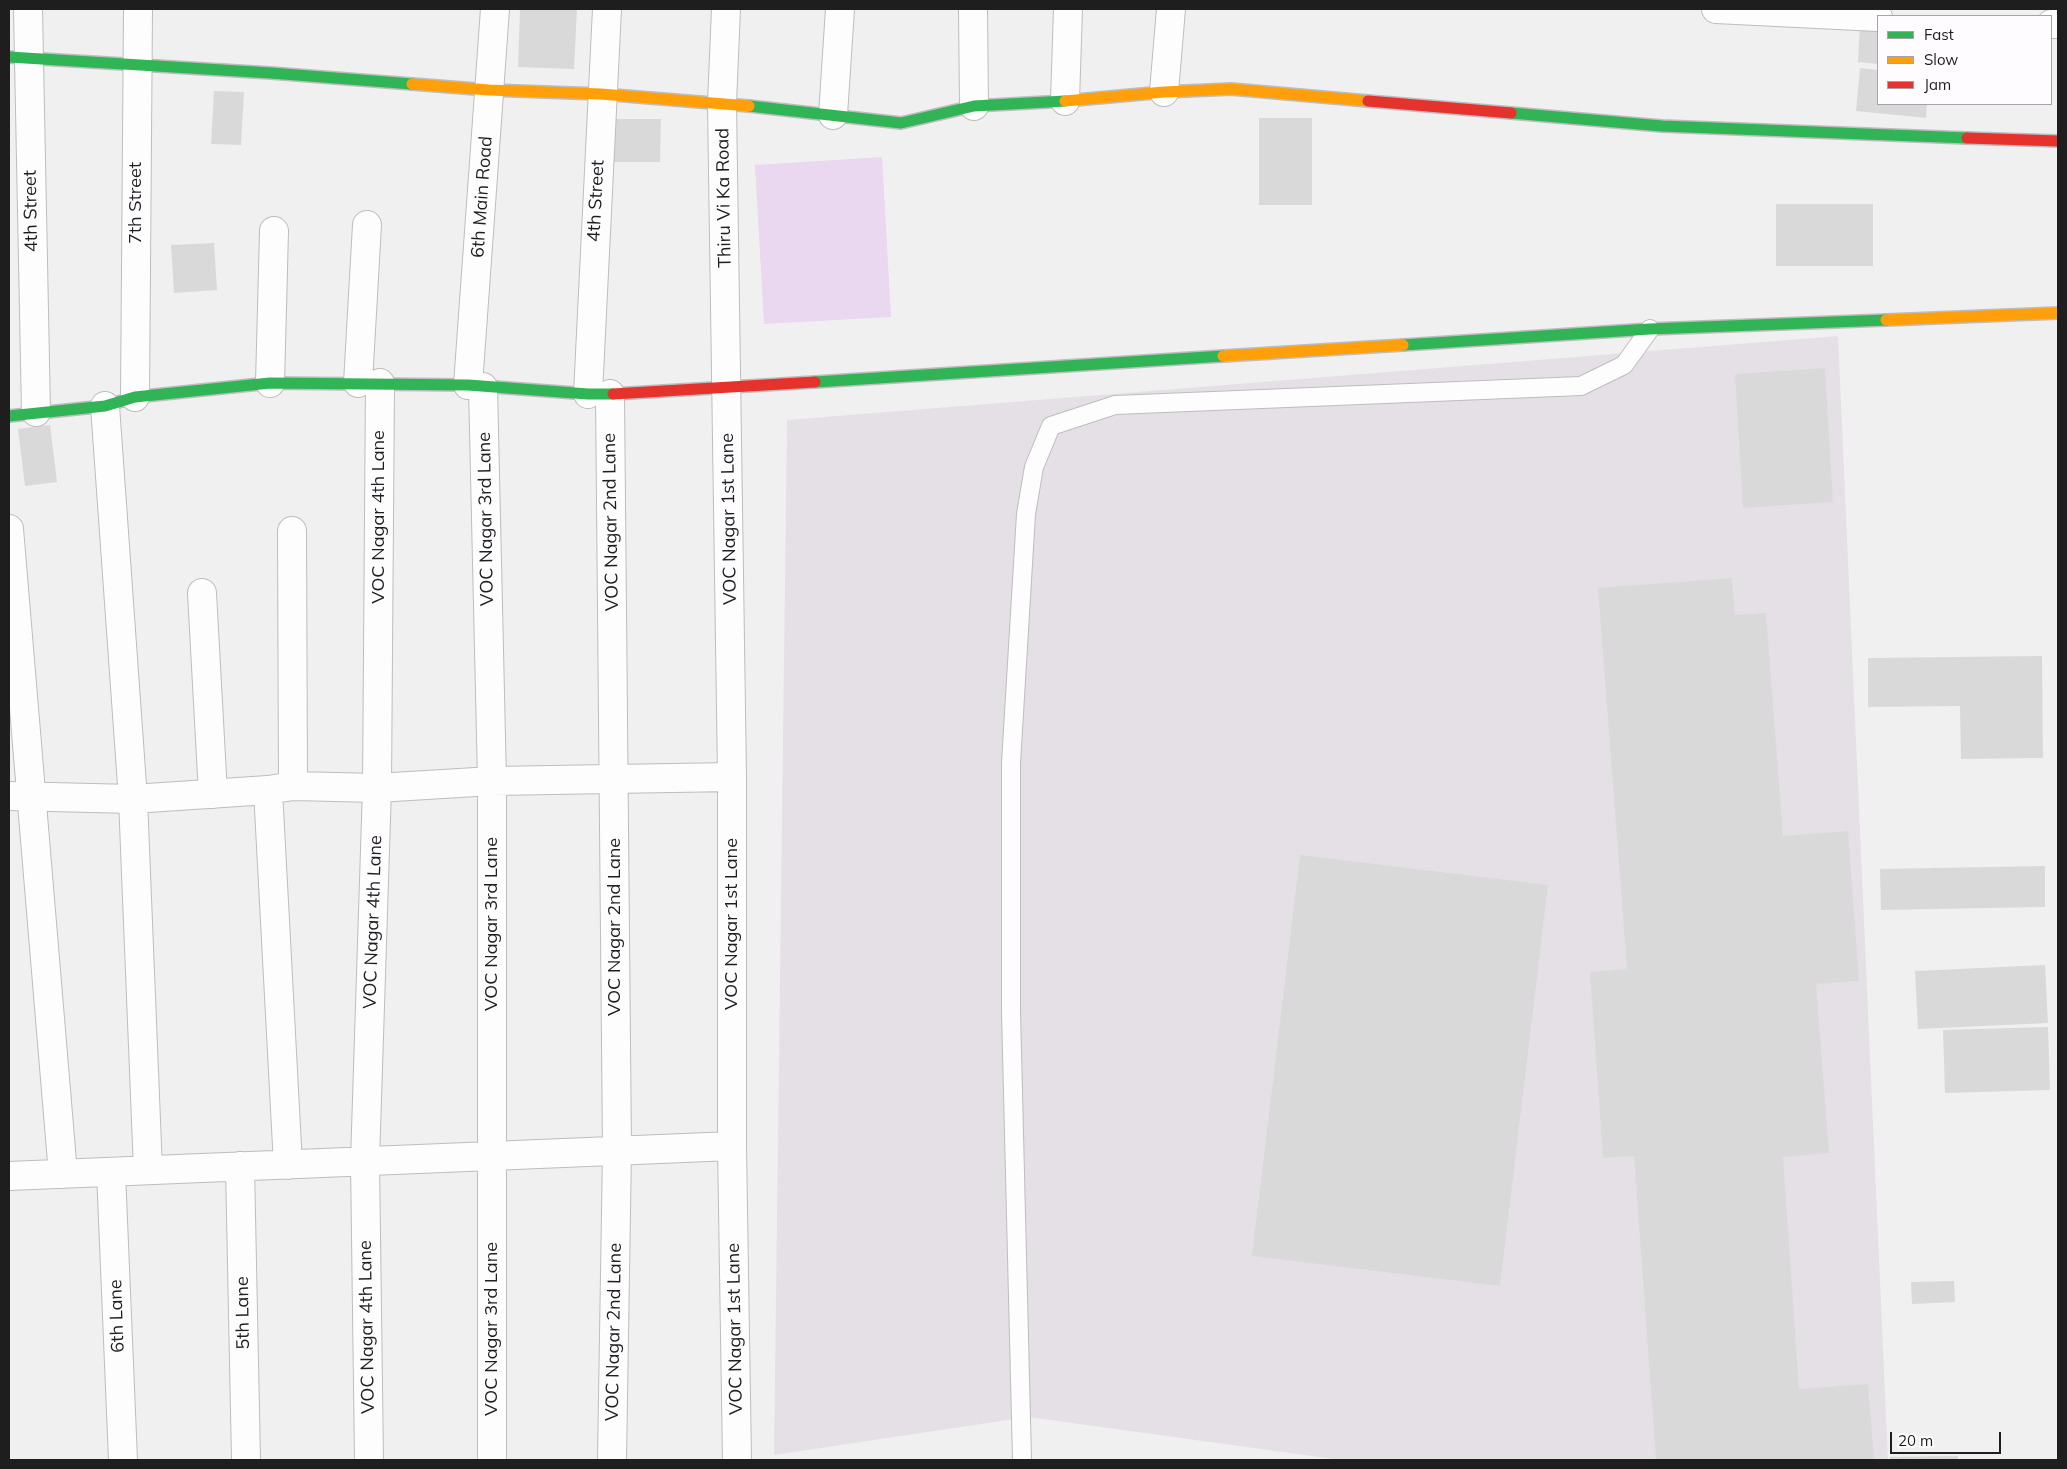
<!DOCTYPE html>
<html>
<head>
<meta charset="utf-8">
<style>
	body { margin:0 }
	#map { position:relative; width:2067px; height:1469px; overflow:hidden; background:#f1f0f1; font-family:Mulish,sans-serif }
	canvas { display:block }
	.frame { position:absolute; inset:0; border:10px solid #1f1e1f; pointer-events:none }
	.legend { position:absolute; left:1877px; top:15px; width:175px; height:90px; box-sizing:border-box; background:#fefcff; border:1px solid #a5a3a5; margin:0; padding:6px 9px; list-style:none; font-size:15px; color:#1f1e1f }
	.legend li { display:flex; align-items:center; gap:10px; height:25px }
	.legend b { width:25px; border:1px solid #a5a3a5 }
	.scale { position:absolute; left:1890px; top:1432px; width:111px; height:22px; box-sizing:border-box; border:2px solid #1f1e1f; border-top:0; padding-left:6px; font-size:15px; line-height:18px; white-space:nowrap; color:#1f1e1f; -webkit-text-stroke:4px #fefcff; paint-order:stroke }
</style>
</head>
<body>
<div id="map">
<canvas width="2067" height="1469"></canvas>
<div class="frame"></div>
<ul class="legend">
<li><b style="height:6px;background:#30b455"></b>Fast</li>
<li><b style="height:6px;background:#ff9f0a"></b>Slow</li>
<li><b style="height:6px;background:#e5322d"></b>Jam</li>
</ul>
<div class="scale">20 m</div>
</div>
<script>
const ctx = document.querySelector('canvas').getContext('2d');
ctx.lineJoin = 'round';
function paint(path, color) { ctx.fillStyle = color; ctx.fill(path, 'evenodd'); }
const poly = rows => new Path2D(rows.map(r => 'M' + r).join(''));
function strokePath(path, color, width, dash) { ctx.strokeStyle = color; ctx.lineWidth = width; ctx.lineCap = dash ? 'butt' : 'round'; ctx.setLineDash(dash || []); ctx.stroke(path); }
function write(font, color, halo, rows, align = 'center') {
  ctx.font = font + ' Mulish,sans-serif'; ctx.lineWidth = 4; ctx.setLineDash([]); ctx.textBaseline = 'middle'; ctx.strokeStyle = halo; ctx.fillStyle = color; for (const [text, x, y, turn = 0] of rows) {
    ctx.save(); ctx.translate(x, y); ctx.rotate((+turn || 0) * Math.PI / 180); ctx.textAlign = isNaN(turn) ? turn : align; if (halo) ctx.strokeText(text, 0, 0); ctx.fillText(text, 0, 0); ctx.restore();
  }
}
paint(poly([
	[1838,336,1888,1460,1341,1460,1028,1417,774,1455,787,420]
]), '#e5e0e6');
paint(poly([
	[882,157,891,317,764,324,755,165]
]), '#ead7f0');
paint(poly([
	[520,9,577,9,574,69,518,67],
	[1860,24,1878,25,1878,64,1858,62],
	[1860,68,1878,70,1878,104,1927,104,1926,118,1856,111],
	[214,91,244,92,241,145,211,144],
	[1259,118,1312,118,1312,205,1259,205],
	[614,119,661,119,660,162,614,162],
	[1776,204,1873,204,1873,266,1776,266],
	[214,243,217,290,174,293,171,245],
	[1825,368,1833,502,1743,508,1735,374],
	[50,425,57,482,25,486,18,429],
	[1732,578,1735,615,1766,613,1783,836,1848,831,1859,981,1816,984,1829,1153,1783,1157,1799,1389,1868,1384,1874,1460,1656,1460,1634,1156,1603,1158,1590,972,1627,969,1598,588],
	[2042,656,2043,758,1961,759,1960,706,1868,707,1868,658],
	[1300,855,1548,885,1500,1286,1252,1256],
	[2045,866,2045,907,1881,910,1880,869],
	[2045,965,2048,1023,1918,1029,1915,971],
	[2048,1027,2050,1090,1945,1093,1943,1030],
	[1954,1281,1955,1302,1912,1304,1911,1282],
	[1958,1456,1958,1460,1890,1460,1890,1457]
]), '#dad9da');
const lane = poly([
	[1022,1460,1011,1011,1011,763,1026,514,1034,467,1051,426,1115,405,1581,386,1624,365,1650,329]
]);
const street = poly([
	[28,9,36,412],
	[726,9,722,103,732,777,732,1146,737,1460],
	[973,9,974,106],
	[1716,9,1878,17],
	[2051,24,2058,24],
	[1164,92,1171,9],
	[1065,101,1068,9],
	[833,115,840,9],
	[270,383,274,231],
	[358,383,367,225],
	[468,385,495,9],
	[483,387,492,781,492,1460],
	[588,394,607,9],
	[610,394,617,1150,612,1460],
	[135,397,138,9],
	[105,406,133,799,148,1170],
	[9,529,63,1174],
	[292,531,293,786],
	[202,593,213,794],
	[268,790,288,1165],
	[9,796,133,799,268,790,293,786,377,788,492,781,732,777],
	[240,1166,246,1460],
	[111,1172,123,1460],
	[9,1176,732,1146],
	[369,1460,365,1161,377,788,380,383]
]);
const fast = poly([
	[9,57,271,73,412,84],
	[749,106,901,123,974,106,1065,101],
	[1511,113,1662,126,1967,138],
	[1403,345,1650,329,1886,320],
	[815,382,1223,356],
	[9,416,105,406,135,397,270,383,468,385,588,394,613,394]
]);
const slow = poly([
	[412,84,489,90,601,94,749,106],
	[1065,101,1164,92,1231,89,1368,101],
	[1886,320,2058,313],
	[1223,356,1403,345]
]);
const jam = poly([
	[1368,101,1511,113],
	[1967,138,2058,141],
	[613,394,815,382]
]);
strokePath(lane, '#bebdbe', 20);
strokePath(street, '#bebdbe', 30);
strokePath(fast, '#bebdbe', 14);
strokePath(slow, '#bebdbe', 14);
strokePath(jam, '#bebdbe', 14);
strokePath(lane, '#fdfdfd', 18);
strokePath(street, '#fdfdfd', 28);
strokePath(fast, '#30b455', 11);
strokePath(slow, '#ff9f0a', 11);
strokePath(jam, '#e5322d', 11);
write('18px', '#1f1e1f', '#fefcff', [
	["6th Main Road",482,197,-86],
	["Thiru Vi Ka Road",724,198,-91],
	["4th Street",596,201,-87],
	["7th Street",136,203,-90],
	["4th Street",31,211,-91],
	["VOC Nagar 4th Lane",379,517,-90],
	["VOC Nagar 3rd Lane",486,519,-91],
	["VOC Nagar 1st Lane",729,519,-91],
	["VOC Nagar 2nd Lane",611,522,-91],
	["VOC Nagar 4th Lane",373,922,-88],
	["VOC Nagar 3rd Lane",492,924,-90],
	["VOC Nagar 1st Lane",732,924,-90],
	["VOC Nagar 2nd Lane",615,927,-90],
	["5th Lane",243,1313,-91],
	["6th Lane",117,1316,-92],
	["VOC Nagar 4th Lane",367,1327,-91],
	["VOC Nagar 3rd Lane",492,1329,-90],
	["VOC Nagar 1st Lane",735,1329,-91],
	["VOC Nagar 2nd Lane",614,1332,-89]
]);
</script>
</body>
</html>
